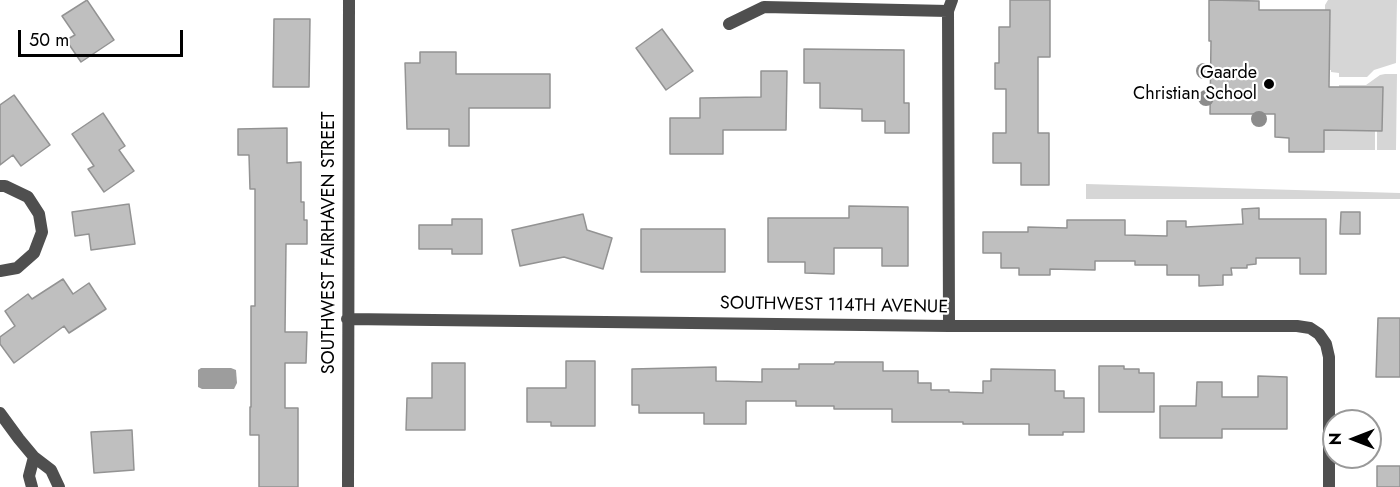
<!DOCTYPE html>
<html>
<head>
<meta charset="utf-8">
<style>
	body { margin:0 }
	#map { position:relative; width:1400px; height:487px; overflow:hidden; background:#fff; font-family:Jost,sans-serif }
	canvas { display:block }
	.north { position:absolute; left:1322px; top:409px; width:60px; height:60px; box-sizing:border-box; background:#fff; border:2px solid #999; border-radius:50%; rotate:270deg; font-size:16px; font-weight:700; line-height:24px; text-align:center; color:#000 }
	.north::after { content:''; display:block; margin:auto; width:21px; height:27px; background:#000; clip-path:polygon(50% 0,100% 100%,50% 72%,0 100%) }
	.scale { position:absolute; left:18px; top:30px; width:165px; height:27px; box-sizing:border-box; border:3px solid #000; border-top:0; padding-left:8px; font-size:18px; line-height:21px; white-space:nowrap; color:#000; -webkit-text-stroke:4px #fff; paint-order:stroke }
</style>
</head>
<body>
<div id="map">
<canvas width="1400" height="487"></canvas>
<div class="north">N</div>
<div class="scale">50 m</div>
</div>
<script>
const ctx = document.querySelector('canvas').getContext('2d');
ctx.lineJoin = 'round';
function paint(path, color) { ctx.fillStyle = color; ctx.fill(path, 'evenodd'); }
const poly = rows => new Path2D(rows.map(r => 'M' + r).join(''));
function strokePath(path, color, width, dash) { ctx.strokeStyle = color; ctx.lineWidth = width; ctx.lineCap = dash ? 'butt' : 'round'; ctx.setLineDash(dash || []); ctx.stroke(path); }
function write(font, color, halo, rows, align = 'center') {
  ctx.font = font + ' Jost,sans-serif'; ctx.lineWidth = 4.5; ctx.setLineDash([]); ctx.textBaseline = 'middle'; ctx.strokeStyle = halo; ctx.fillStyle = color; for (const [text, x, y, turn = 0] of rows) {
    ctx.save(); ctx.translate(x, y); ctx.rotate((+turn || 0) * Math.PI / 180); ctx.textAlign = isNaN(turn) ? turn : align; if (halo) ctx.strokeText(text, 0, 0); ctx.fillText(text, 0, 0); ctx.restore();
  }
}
paint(poly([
	[1328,0,1397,0,1396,63,1374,70,1367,77,1339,77,1339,73,1331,72,1331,70,1329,70,1325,10,1325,5],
	[1385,74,1397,74,1396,150,1377,150,1377,131,1382,130,1382,87,1339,87,1339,85,1366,85,1380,75],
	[1324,130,1375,131,1375,150,1324,150],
	[1086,184,1400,193,1400,199,1086,199]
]), '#d6d6d6');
paint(poly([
	[201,368,231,368,236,370,237,383,234,389,202,389,198,387,198,370]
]), '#9d9d9d');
const building = poly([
	[87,0,114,40,81,62,66,40,75,35,62,16,87,0],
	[1010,0,1050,0,1050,57,1038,57,1038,133,1049,133,1049,185,1021,185,1021,163,993,163,993,133,1006,133,1006,89,995,89,995,63,999,63,999,27,1010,27,1010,0],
	[1209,0,1259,1,1259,10,1330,10,1329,87,1383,87,1382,131,1324,130,1324,152,1289,152,1289,138,1275,137,1275,114,1210,114,1211,41,1209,41,1209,0],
	[274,19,310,19,309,87,273,87,274,19],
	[662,29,693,71,666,90,636,48,662,29],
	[804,49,904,50,904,103,909,103,909,133,885,133,885,121,862,121,862,109,820,108,820,83,804,83,804,49],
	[420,52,456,52,456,74,550,74,550,108,469,108,469,146,449,146,449,129,407,129,405,63,420,63,420,52],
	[761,71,787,71,786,130,723,130,723,154,670,154,670,118,700,118,700,98,761,97,761,71],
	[14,95,50,145,21,166,13,155,0,165,0,105,14,95],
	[103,113,125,146,119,150,134,171,104,192,88,169,94,166,72,134,103,113],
	[287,128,287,163,301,162,301,202,304,202,304,220,307,220,307,244,286,244,285,332,307,332,306,363,285,363,285,408,298,408,298,487,259,487,259,435,250,435,250,407,251,407,251,306,255,306,255,189,250,189,249,155,238,155,238,129,287,128],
	[129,204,135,244,91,250,89,234,75,236,72,212,129,204],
	[849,206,908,207,908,266,882,266,882,248,834,248,834,274,805,273,805,262,768,262,768,218,849,218,849,206],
	[1259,208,1259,219,1326,219,1326,274,1300,274,1300,258,1256,258,1256,264,1247,265,1247,268,1231,268,1232,275,1223,275,1223,285,1199,286,1199,275,1167,275,1167,265,1135,265,1135,261,1095,261,1095,270,1050,269,1050,275,1019,275,1019,268,1001,268,1001,253,983,253,983,232,1028,232,1028,227,1067,228,1067,220,1125,220,1125,235,1167,236,1167,221,1186,221,1186,227,1243,224,1242,209,1259,208],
	[1341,212,1360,212,1360,234,1340,234,1341,212],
	[583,214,587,230,612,238,603,269,564,257,520,266,512,230,583,214],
	[452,219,482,219,482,254,452,254,452,249,419,249,419,225,452,225,452,219],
	[641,229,725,229,725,272,641,272,641,229],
	[63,279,73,294,89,283,106,309,69,333,64,326,14,363,0,344,0,337,15,326,5,311,28,294,32,299,63,279],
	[1378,318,1400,318,1400,377,1376,377,1378,318],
	[566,361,595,361,595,426,551,426,551,422,527,422,527,388,566,388,566,361],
	[835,362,883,362,883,371,918,371,918,383,931,383,931,390,949,390,949,392,983,393,983,381,991,381,991,369,1055,370,1055,391,1064,391,1064,398,1084,398,1084,432,1063,432,1063,435,1029,435,1029,424,963,424,963,422,892,422,892,409,834,409,834,406,796,406,796,401,746,401,746,424,704,424,704,413,639,413,639,405,632,405,632,369,716,367,716,381,762,382,762,369,799,369,799,364,834,364,835,362],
	[432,363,465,363,465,430,406,430,407,398,432,398,432,363],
	[1099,366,1124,366,1124,369,1139,369,1139,373,1154,373,1154,412,1099,412,1099,366],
	[1258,376,1287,377,1287,429,1222,429,1222,438,1160,438,1160,406,1196,406,1197,382,1222,382,1222,397,1258,397,1258,376],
	[132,430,134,470,94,473,91,432,132,430],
	[1377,466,1400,466,1400,487,1377,487,1377,466]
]);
paint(building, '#bfbfbf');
strokePath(building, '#939393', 1.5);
strokePath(poly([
	[729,24,764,7,948,11],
	[0,186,5,186,28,197,39,214,42,232,34,253,17,268,0,271],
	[347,319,949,326,1297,326,1310,328,1319,334,1326,344,1329,357,1329,487],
	[949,326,948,11,952,0],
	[0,413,19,439,34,457,51,470,59,487],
	[32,487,29,476,34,457],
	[348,487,349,0]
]), '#4f4f4f', 12);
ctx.fillStyle = '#8c8c8c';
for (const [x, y] of [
	[1204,71],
	[1206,98],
	[1259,119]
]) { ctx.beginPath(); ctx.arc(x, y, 8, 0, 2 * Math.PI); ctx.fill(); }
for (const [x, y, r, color] of [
	[1269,84,6,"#000"]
]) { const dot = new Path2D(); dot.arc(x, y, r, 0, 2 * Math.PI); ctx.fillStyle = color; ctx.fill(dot); strokePath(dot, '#fff', 2); }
write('18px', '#000', '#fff', [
	["Gaarde",1257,74],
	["Christian School",1257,95]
], 'right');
write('18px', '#000', '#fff', [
	["SOUTHWEST FAIRHAVEN STREET",330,243,-90],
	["SOUTHWEST 114TH AVENUE",834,306,1]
]);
</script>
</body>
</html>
